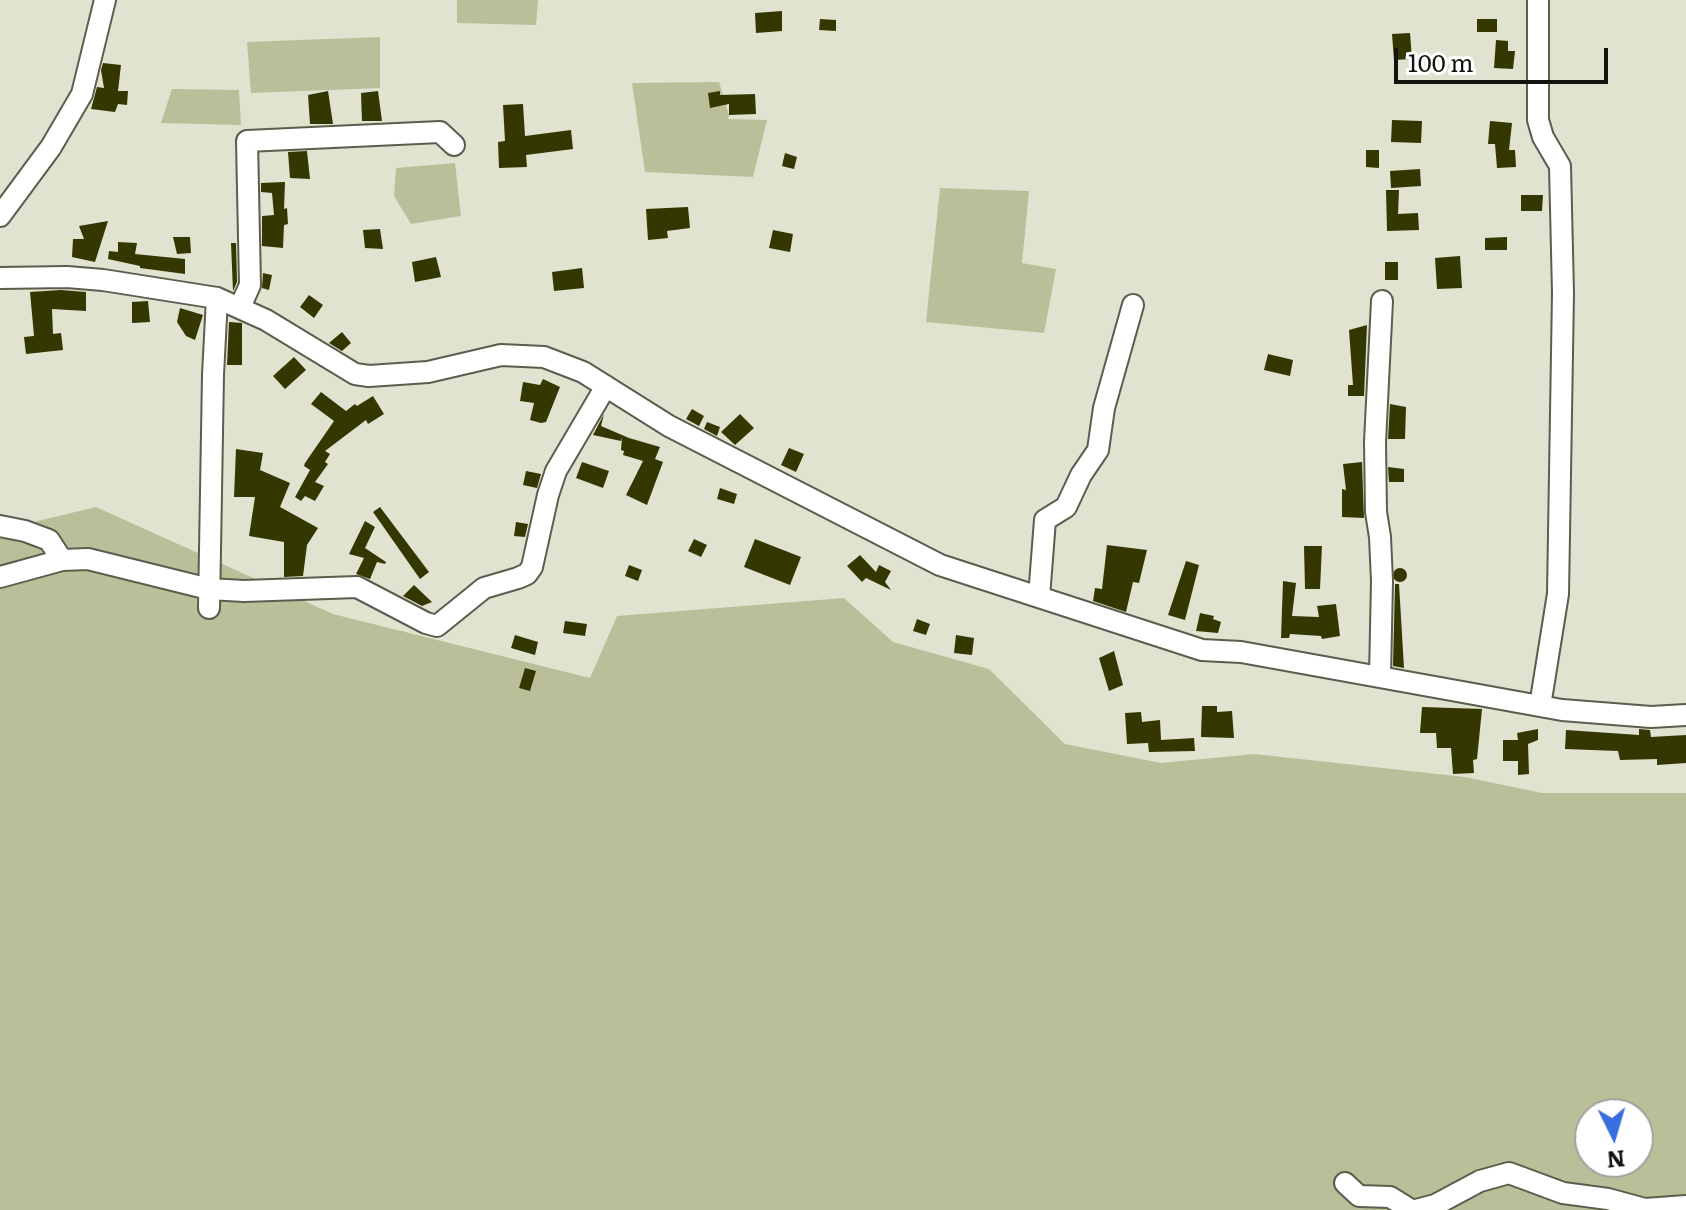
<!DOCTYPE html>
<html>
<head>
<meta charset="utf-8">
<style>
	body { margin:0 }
	#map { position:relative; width:1686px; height:1210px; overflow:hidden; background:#e0e3d0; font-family:Literata,serif }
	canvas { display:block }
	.north { position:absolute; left:1574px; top:1098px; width:80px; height:80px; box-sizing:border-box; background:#fff; border:2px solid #a1a19e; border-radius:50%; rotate:175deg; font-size:22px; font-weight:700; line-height:32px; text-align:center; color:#13130d }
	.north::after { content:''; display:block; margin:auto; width:28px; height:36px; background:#386edd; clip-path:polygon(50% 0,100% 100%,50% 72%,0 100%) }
	.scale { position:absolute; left:1394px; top:48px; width:214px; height:36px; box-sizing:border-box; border:4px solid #13130d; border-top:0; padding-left:10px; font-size:24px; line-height:28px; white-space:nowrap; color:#13130d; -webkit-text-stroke:6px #fff; paint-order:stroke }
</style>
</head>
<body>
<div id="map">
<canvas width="1686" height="1210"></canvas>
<div class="north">N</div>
<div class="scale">100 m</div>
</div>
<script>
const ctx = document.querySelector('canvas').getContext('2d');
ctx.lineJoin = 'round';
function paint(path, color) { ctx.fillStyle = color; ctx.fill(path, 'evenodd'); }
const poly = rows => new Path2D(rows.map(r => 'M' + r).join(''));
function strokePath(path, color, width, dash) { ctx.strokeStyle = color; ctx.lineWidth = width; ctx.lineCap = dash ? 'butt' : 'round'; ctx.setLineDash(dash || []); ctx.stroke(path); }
paint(poly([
	[457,0,538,0,536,25,457,23],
	[380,37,380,88,251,93,247,42],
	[719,82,729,115,728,119,767,120,753,177,645,172,632,83],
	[172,89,239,90,241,125,161,123],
	[455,163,461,216,411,224,394,196,396,168],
	[940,188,1029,191,1022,263,1056,269,1044,333,926,322],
	[96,507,333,614,590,678,617,616,844,598,893,642,989,669,1065,744,1161,763,1254,754,1465,777,1542,793,1686,793,1686,1210,0,1210,0,530],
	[1590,1114,1638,1114,1638,1162,1590,1162]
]), '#bbbf99');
paint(poly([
	[782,11,782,31,756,33,755,13],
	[820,19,836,20,836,31,819,30],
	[1477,19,1497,19,1497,32,1477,32],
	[1410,33,1412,59,1394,60,1392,34],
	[1496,40,1508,41,1508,51,1515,51,1513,69,1494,68],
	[103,63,121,65,118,91,128,91,127,105,118,104,115,112,91,109,97,87,104,88,101,70],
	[328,91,333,124,310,124,308,95],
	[378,91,382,121,362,121,361,93],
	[720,91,720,95,755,94,756,114,729,115,729,104,710,108,708,93],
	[523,104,525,136,571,130,573,149,526,155,527,167,499,168,498,142,505,141,503,105],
	[1392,120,1422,121,1421,143,1391,142],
	[1490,121,1512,123,1509,150,1515,150,1516,167,1497,168,1495,144,1488,144],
	[1366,150,1379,150,1379,168,1366,167],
	[307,151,310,179,290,178,288,152],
	[785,153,797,157,794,169,782,166],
	[1420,169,1421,186,1391,188,1390,171],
	[285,182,284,209,287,208,288,224,284,225,283,248,262,246,262,216,274,215,272,193,261,192,261,183],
	[1386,190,1399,190,1398,214,1418,213,1419,230,1387,231],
	[1521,195,1543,195,1542,211,1521,211],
	[688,207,690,228,667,231,668,238,648,240,646,209],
	[108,221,95,262,72,257,73,239,84,239,79,226],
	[380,229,383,249,365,248,363,230],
	[773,230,793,234,790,252,769,248],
	[173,237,190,237,191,253,177,254],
	[1507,237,1507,250,1485,250,1485,238],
	[118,242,137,243,135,254,185,259,185,274,140,268,140,266,108,259,109,251,118,252],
	[231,243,236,243,237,282,233,291],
	[1460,256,1462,288,1437,289,1435,258],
	[436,257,441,277,415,282,412,262],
	[1385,262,1398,262,1398,280,1385,280],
	[582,268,584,288,554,291,552,272],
	[263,273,272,275,269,290,262,288],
	[61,290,86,292,86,311,52,309,53,334,61,333,63,350,26,354,24,337,34,336,30,292],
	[309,295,323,305,314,318,300,307],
	[148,301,150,322,132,323,132,302],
	[180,308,203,315,195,340,186,336,177,322],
	[229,322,242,323,242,365,227,365],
	[1367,325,1364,396,1348,396,1348,385,1353,385,1349,330],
	[342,332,351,343,342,351,329,343],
	[1268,354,1293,360,1290,376,1264,370],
	[294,357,306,370,285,389,273,376],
	[543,379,560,387,546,422,541,423,530,420,534,403,520,401,523,382,540,385],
	[321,392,346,411,355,404,357,406,373,396,384,414,368,424,366,420,325,451,330,454,325,462,328,464,315,482,324,486,315,501,305,496,301,501,295,497,310,470,304,466,305,463,334,421,311,404],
	[1390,404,1406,407,1405,439,1388,439],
	[692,409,704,416,699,426,686,419],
	[604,414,601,426,629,438,660,447,655,459,663,462,647,505,626,495,643,461,623,455,624,451,621,450,622,437,621,441,593,435],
	[740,414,754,428,735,445,721,432],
	[707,422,720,427,717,436,704,429],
	[789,448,804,454,796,472,781,465],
	[236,449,263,453,260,470,290,483,280,507,318,528,307,545,303,576,284,577,284,542,249,536,255,497,234,497],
	[582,462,609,471,603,488,576,478],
	[1362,462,1364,518,1342,517,1342,489,1346,490,1343,464],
	[1388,467,1404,469,1404,482,1389,482],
	[526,471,541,474,537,488,523,485],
	[720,488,737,494,734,504,717,499],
	[380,507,429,572,420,579,373,512],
	[365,521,375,527,365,548,386,562,385,564,377,562,370,579,356,574,364,558,349,554],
	[516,522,528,524,525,537,514,536],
	[694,539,707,545,701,557,688,551],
	[755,539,801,557,790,585,744,567],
	[1107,545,1147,550,1139,583,1133,582,1126,612,1093,601,1095,588,1102,589],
	[1304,546,1322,546,1320,589,1305,589],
	[860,555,876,572,879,565,891,571,885,582,891,590,866,578,862,582,847,566],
	[1186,561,1199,565,1185,620,1168,615],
	[629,565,642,570,638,581,625,576],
	'1393 575a7 7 0 1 1 14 0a7 7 0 1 1-14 0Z',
	[1283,581,1296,583,1292,616,1319,617,1317,606,1336,604,1340,636,1322,639,1321,636,1290,634,1289,638,1281,638],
	[1395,584,1399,584,1404,668,1393,666],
	[414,585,432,602,422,606,403,596],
	[1200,613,1214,616,1213,619,1221,622,1218,633,1196,631],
	[917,619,930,624,926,635,913,631],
	[565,621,587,624,585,636,563,633],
	[515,635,538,642,535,655,511,648],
	[956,635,974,638,972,655,954,653],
	[1114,651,1123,685,1109,691,1099,658],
	[525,668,536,671,530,691,519,688],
	[1202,706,1217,706,1217,712,1232,711,1234,738,1201,737],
	[1422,707,1482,709,1477,759,1473,760,1474,773,1453,774,1451,748,1437,748,1436,733,1420,733],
	[1141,712,1142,722,1160,720,1161,740,1194,738,1195,751,1149,752,1148,743,1127,744,1125,713],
	[1538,729,1538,740,1528,744,1529,774,1518,775,1518,761,1503,761,1503,740,1518,740,1517,733],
	[1639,729,1650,730,1651,737,1686,735,1686,763,1657,765,1657,759,1620,760,1618,751,1565,749,1566,730,1639,735]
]), '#343700');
const minor = poly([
	[1538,0,1538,120,1543,137,1560,166,1563,293,1558,594,1540,706],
	[0,216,51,147,82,94,105,0],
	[0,278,67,277,103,280,217,298,266,320,355,374,369,376,428,372,501,355,544,357,583,372,669,426,940,565,1202,650,1241,652,1562,710,1651,717,1686,715],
	[240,307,250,285,247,141,440,132,454,145],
	[0,526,25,531,49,540,62,560],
	[0,577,62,560,88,559,209,589,244,591,357,587,426,623,437,626,484,588,518,578,527,574,532,567,548,495,556,471,606,386],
	[1039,597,1045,520,1066,507,1081,475,1098,450,1104,408,1133,305],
	[209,608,213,375,217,298],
	[1380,677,1382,581,1380,537,1376,512,1375,442,1382,301],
	[1345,1183,1359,1196,1390,1197,1411,1210],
	[1416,1210,1435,1205,1480,1181,1509,1173,1563,1193,1608,1199,1645,1209,1686,1206]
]);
strokePath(minor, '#5b5d4d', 24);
strokePath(minor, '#fff', 20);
</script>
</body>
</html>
